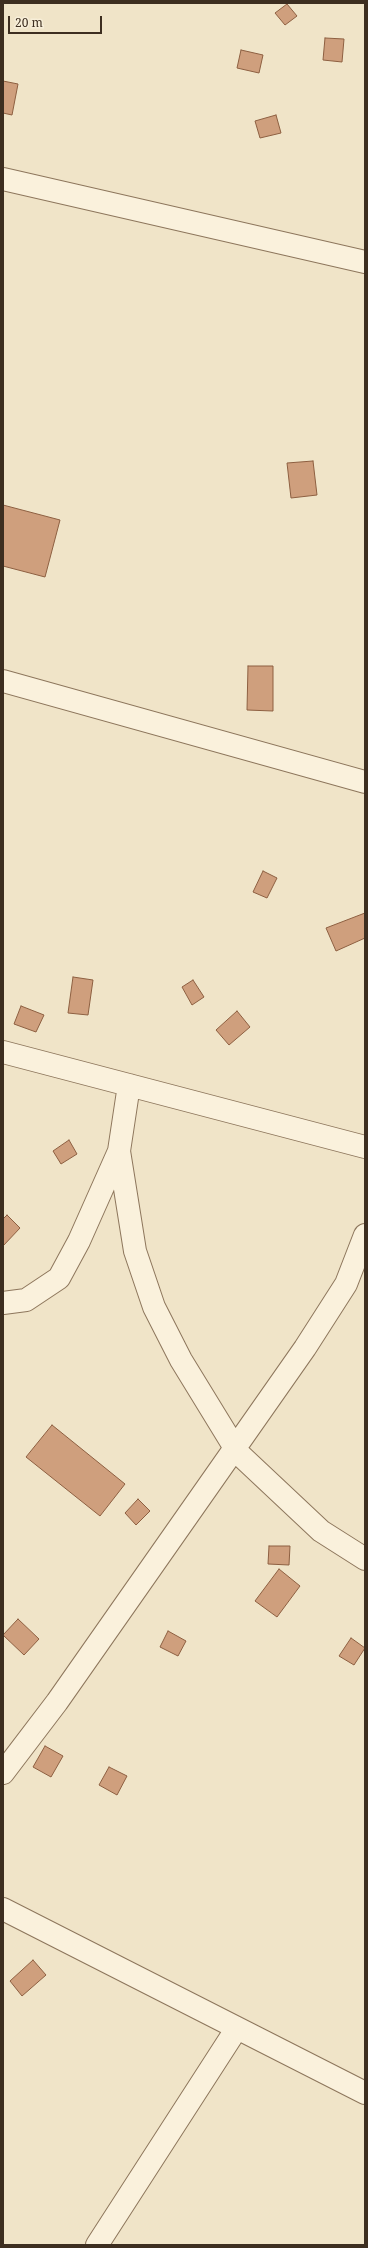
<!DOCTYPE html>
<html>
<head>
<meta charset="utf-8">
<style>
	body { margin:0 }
	#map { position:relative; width:368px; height:2248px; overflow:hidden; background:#f0e4c8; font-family:"Noto Serif",serif }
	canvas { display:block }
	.frame { position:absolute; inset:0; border:4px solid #3d2e20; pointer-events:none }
	.scale { position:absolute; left:8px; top:16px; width:94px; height:18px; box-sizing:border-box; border:2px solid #3d2e20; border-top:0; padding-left:5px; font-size:12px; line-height:14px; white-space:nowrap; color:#3d2e20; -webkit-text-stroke:3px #f7eed8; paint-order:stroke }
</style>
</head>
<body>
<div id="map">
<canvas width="368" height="2248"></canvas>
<div class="frame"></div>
<div class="scale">20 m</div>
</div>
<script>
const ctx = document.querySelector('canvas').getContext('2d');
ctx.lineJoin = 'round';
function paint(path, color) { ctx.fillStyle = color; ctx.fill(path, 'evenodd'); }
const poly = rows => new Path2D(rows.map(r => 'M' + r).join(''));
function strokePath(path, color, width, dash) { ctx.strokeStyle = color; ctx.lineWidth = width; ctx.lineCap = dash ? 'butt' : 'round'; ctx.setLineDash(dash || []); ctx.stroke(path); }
const building = poly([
	[287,4,297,16,285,25,275,13,287,4],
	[325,38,344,39,342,62,323,60,325,38],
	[241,50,263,55,259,73,237,68,241,50],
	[3,81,18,84,12,115,3,113,3,81],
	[276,115,281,133,260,138,255,121,276,115],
	[313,461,317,495,291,498,287,463,313,461],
	[3,505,60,520,45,577,3,566,3,505],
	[248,666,273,666,273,711,247,710,248,666],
	[263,871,277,878,267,898,253,892,263,871],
	[365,913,365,938,336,951,326,928,365,913],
	[73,977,93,980,88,1015,68,1013,73,977],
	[193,980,204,997,192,1005,182,987,193,980],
	[21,1006,44,1015,36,1032,14,1024,21,1006],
	[237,1011,250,1027,229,1045,216,1030,237,1011],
	[69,1140,77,1154,61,1164,53,1151,69,1140],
	[7,1215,20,1228,3,1246,3,1219,7,1215],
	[52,1425,125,1484,100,1516,26,1457,52,1425],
	[138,1499,150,1511,136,1525,125,1513,138,1499],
	[269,1546,290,1546,289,1565,268,1564,269,1546],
	[279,1569,300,1586,277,1617,255,1601,279,1569],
	[18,1619,39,1639,24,1655,3,1635,18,1619],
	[168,1631,186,1641,178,1656,160,1647,168,1631],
	[351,1638,365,1648,354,1665,339,1656,351,1638],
	[45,1746,63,1756,51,1777,33,1767,45,1746],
	[109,1767,127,1776,117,1795,99,1785,109,1767],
	[33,1960,46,1975,22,1996,10,1981,33,1960]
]);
paint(building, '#cf9f7d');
strokePath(building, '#8d5f41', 1);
const minor = poly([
	[3,179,365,262],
	[3,681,365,782],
	[3,1052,365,1147],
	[129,1085,119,1151,135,1251,154,1307,181,1360,238,1453,321,1531,365,1559],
	[3,1303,26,1300,59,1278,79,1241,119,1151],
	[3,1773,57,1702,305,1348,346,1284,365,1235],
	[3,1909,365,2093],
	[97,2245,237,2028]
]);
strokePath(minor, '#8d765c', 24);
strokePath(minor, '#faf1dc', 22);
</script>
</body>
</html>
